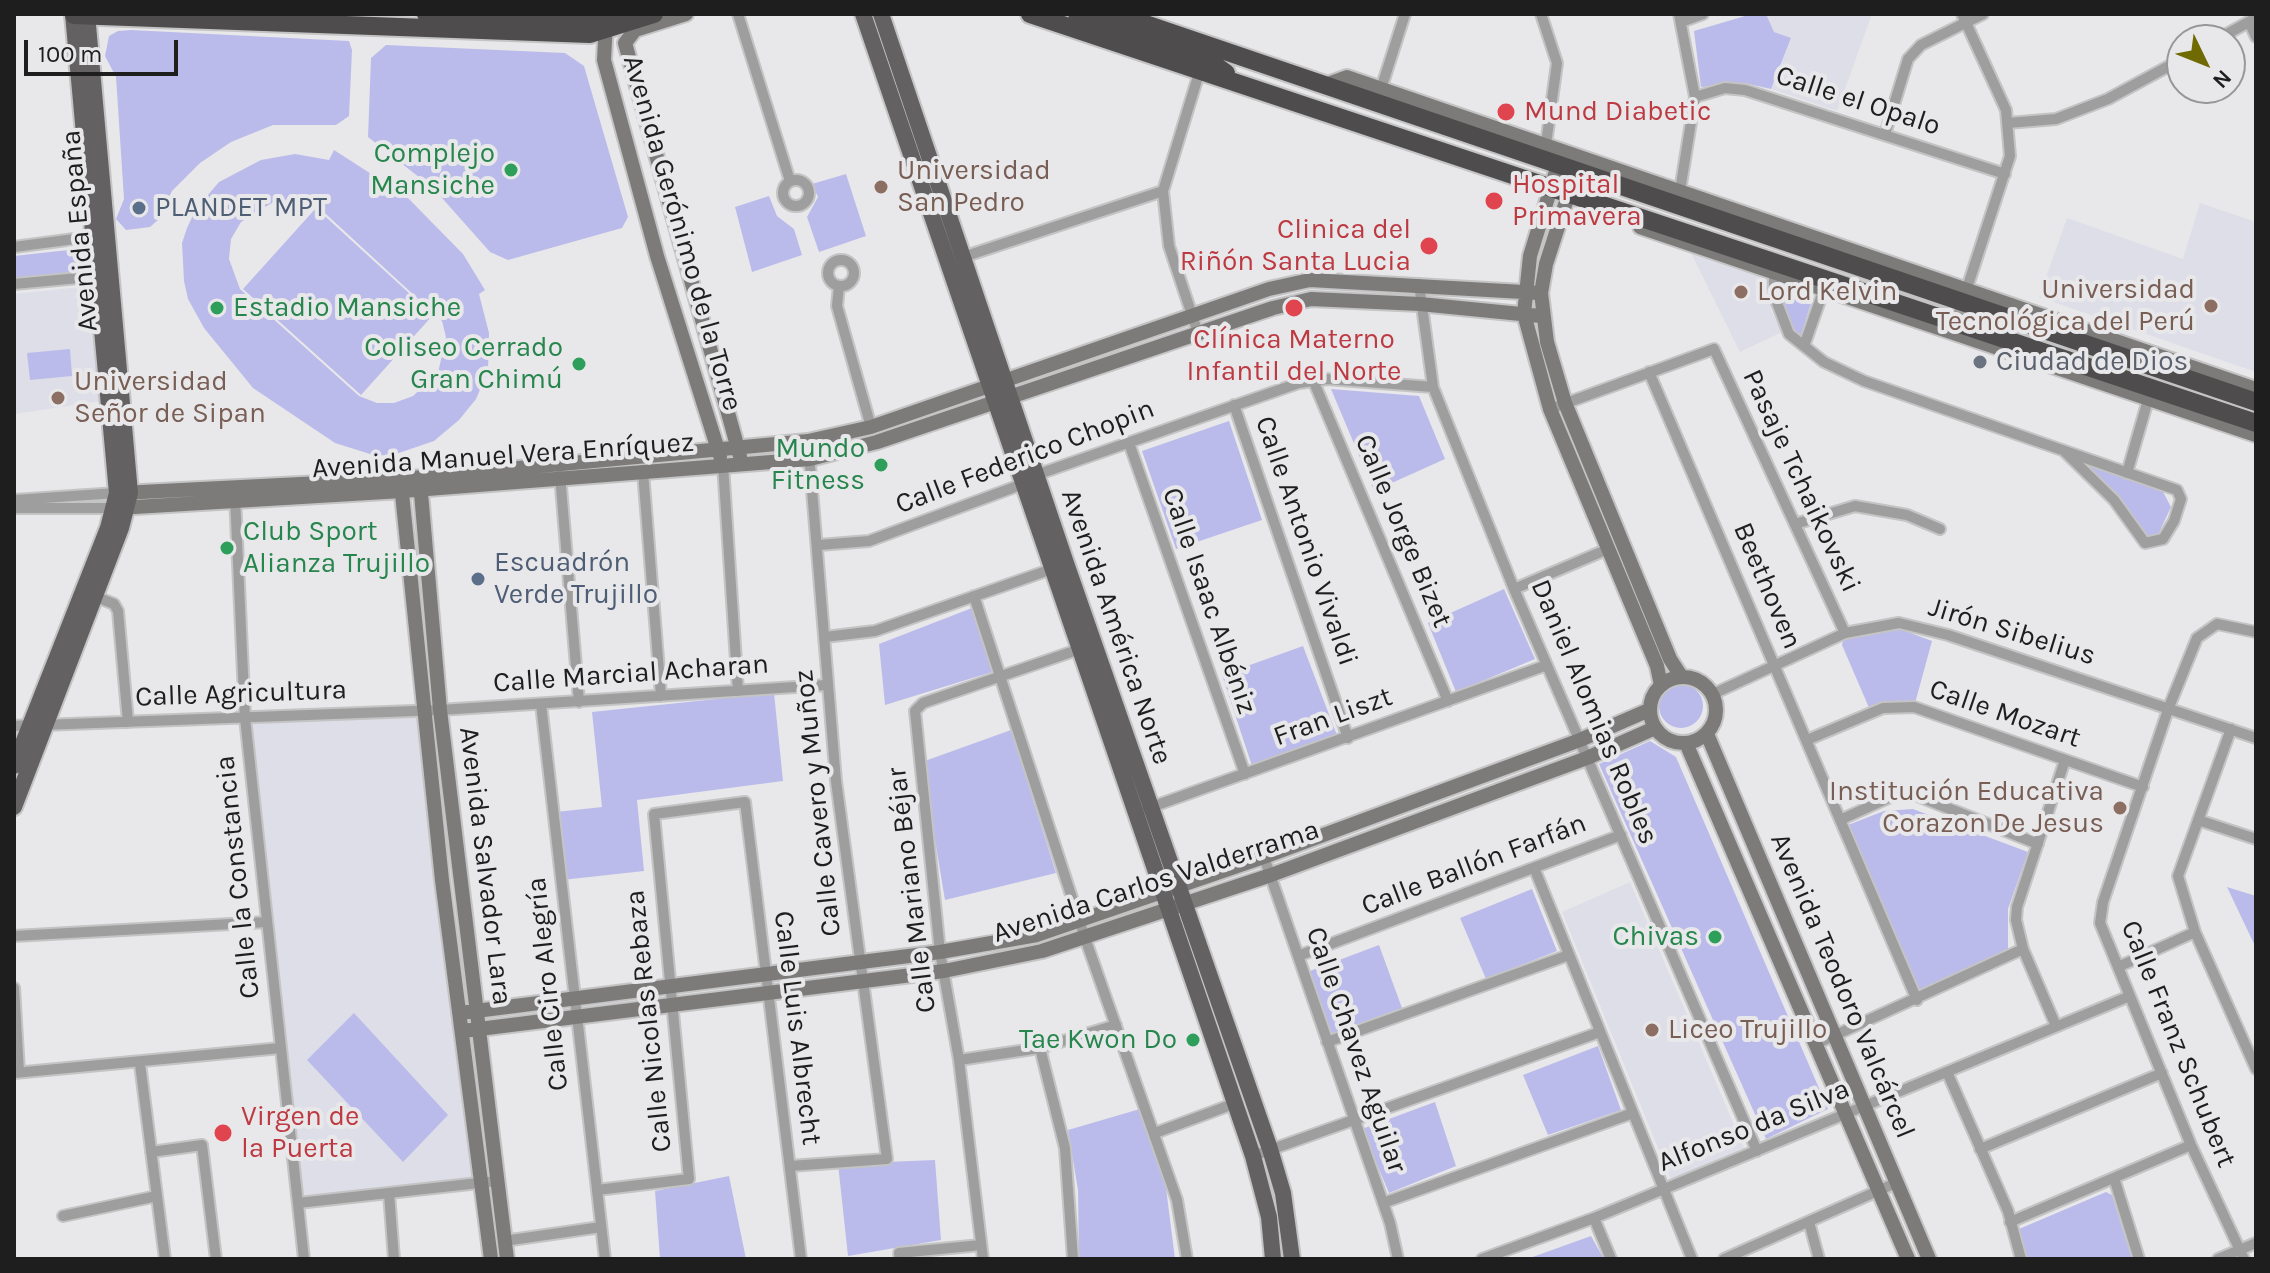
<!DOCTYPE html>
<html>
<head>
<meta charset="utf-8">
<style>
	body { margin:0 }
	#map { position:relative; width:2270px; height:1273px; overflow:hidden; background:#e8e8ea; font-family:Karla,sans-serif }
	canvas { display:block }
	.frame { position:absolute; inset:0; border:16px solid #1e1e1f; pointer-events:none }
	.north { position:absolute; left:2166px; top:24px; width:80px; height:80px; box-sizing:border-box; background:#e8e8ea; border:2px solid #979799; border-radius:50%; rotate:133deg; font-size:22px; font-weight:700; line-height:32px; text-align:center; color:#1e1e1f }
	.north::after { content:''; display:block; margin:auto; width:28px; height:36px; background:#706a03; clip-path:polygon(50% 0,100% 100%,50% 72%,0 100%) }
	.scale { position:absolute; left:24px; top:40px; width:154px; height:36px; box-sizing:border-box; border:4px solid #1e1e1f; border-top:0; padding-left:10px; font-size:24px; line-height:28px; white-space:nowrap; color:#1e1e1f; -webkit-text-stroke:6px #e8e8ea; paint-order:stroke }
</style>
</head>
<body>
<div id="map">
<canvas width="2270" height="1273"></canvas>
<div class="frame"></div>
<div class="north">N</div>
<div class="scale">100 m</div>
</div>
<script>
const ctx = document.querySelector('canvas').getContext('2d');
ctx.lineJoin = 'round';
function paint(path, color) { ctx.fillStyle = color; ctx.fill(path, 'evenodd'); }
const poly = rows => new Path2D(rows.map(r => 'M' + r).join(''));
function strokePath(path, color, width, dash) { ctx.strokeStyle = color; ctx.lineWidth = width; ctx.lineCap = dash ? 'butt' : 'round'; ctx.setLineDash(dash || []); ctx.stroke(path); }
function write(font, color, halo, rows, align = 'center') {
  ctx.font = font + ' Karla,sans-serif'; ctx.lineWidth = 8; ctx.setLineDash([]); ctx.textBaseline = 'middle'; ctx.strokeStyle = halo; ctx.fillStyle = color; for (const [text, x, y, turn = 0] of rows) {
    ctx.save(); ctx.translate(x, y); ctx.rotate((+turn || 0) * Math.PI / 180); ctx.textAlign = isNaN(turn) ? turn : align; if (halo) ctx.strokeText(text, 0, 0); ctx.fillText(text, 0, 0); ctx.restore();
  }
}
paint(poly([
	[1766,14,1872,14,1837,111,1771,89,1791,39,1774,32],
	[2200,203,2256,222,2256,372,2039,297,2067,218,2183,259],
	[1688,247,1771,273,1771,311,1782,332,1740,352],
	[90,286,102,401,14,414,14,294],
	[421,714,479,1182,298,1203,245,718],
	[1630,882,1744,1148,1671,1180,1562,912]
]), '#dddee7');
paint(poly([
	[1752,14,1766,14,1774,32,1791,38,1771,89,1744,83,1701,87,1694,31],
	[131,30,349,41,352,50,349,116,336,125,273,125,231,142,200,163,172,191,158,220,150,227,126,230,116,219,124,199,116,77,105,56,109,36,118,31],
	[386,45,565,53,584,66,628,217,622,228,508,260,490,252,434,189,368,137,371,58],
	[334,150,407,197,463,254,485,290,479,294,489,333,488,371,476,399,459,420,434,441,390,456,370,454,335,443,253,388,204,328,188,299,184,281,182,243,187,228,196,209,219,182,261,160,295,154,329,160],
	[298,200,315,204,442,321,446,337,438,373,413,396,394,403,377,403,359,396,240,289,229,259,231,239,241,222,275,201],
	[846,174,866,236,819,252,807,217,818,197,812,184],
	[769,196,777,216,794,229,802,255,752,272,735,207],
	[316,208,433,315,361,395,243,289],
	[77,249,85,252,88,260,78,272,14,278,14,256],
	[1782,284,1813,297,1801,335,1795,336,1778,296],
	[70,349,72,376,30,380,27,353],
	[1331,389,1419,396,1445,459,1374,491],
	[1229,421,1262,520,1176,549,1142,451],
	[2079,463,2161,488,2171,507,2157,537,2151,542,2075,469],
	[1504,589,1535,659,1456,692,1428,623],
	[972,608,992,672,885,705,879,644],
	[1899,623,1908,632,1932,641,1914,707,1870,710,1842,645,1845,633],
	[1303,646,1338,738,1253,769,1222,675],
	'1659 706a22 22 0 1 1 44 0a22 22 0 1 1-44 0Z',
	[774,693,783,781,637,800,644,871,562,880,556,812,602,807,592,712],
	[1011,730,1056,873,945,900,922,762],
	[1650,741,1676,757,1828,1109,1766,1139,1599,764],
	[1913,809,2028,852,2008,909,2008,953,1917,991,1848,825,1884,811],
	[2227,887,2256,896,2256,948],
	[1532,889,1557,951,1486,979,1460,918],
	[1379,945,1402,1008,1330,1034,1310,971],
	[354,1013,448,1115,403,1162,307,1060],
	[1598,1046,1621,1110,1548,1135,1523,1075],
	[1435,1102,1456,1166,1389,1193,1362,1129],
	[1140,1109,1165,1180,1175,1259,1079,1259,1078,1190,1068,1130],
	[935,1160,941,1240,848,1256,838,1164],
	[729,1176,746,1259,660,1259,655,1191],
	[2106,1192,2112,1195,2132,1259,2027,1259,2019,1229],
	[1591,1236,1604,1259,1527,1259]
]), '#bbbbeb');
const street = poly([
	[738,14,790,181],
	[1541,14,1557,63,1546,144],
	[1679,14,1695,97,1679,197],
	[1681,22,1703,14],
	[2249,22,2256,37],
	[2216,40,2256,18],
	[1381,89,1405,14],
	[1695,97,1725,88,1745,90,2005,174],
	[2008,123,2056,119,2108,99,2182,59],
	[1885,134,1908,59,1921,45,1983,14],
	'783 193a13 13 0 1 1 26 0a13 13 0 1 1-26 0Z',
	[14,247,97,236],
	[960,258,1163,191],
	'828 273a13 13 0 1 1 26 0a13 13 0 1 1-26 0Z',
	[1774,272,1774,295,1789,334,1824,362,1864,381,2177,490,2181,499,2174,521,2163,539,2145,543,2114,500,2064,451],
	[14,284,100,276],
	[1419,284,1433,387,1514,589,1757,1151],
	[839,286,837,306,871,427],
	[1955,325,2010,156,2006,110,1962,14],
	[1198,333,1169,246,1163,191,1200,70],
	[1804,346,1824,289],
	[1649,372,1917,1000],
	[1313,380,1448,701],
	[1234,405,1348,738],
	[1550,409,1714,349,1845,633],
	[1129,443,1245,774],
	[723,465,738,691],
	[643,472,661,696],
	[2127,473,2150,393],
	[560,475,579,702],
	[235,496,245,718,304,1259],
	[14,500,117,493],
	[14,508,115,508],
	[1795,524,1855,506,1907,515,1940,529],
	[819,545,869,541,1023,484,1036,475,1299,383,1327,379,1433,387],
	[1514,589,1608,549],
	[94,596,114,604,118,611,128,722],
	[974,596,1085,938,1177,1200,1187,1259],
	[825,637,875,631,1052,569],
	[1713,694,1845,633,1899,623,1948,635,2256,738],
	[541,704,605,1259],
	[43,725,440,710,826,685],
	[14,726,29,725],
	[2231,729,2178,876,2195,932,2256,1069],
	[1807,740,1883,708,1914,707,2143,787],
	[1146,809,1547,665],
	[1840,820,1895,795,1915,795,2038,844],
	[2198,820,2256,839],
	[1264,857,1390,1223,1398,1259],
	[1535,870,1692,1259],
	[14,936,267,922],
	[1298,956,1621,835],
	[2118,967,2195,932],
	[14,988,19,1072],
	[2056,1026,2023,949,2016,920,2017,907,2065,760],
	[1327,1042,1569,955],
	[1816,1044,2023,949],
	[1040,1048,1065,1148,1073,1259],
	[959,1060,1040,1048,1116,1025],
	[140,1064,165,1259],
	[1947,1072,2008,1211,2021,1259],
	[14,1073,281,1048],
	[1155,1133,1236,1103],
	[1980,1149,2162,1073],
	[151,1152,202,1145,216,1259],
	[1253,1156,1600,1032],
	[790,1166,887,1159,836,781,808,441],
	[2114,1178,2139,1259],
	[597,1190,689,1179,654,814,745,802,801,1259],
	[389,1193,394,1259],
	[298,1203,497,1181],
	[1383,1203,1633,1113],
	[63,1216,157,1196],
	[1594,1218,1611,1259],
	[1809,1222,1819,1259],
	[2010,1222,2191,1145],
	[504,1241,601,1227],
	[900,1259,899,1253,981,1245],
	[983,1259,959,1060,940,952,915,711,923,703,1080,649],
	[1482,1259,1594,1218,2130,996],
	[1724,1259,1898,1182],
	[2218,1259,2256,1243],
	[2244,1259,2191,1145,2100,923,2103,902,2169,707,2197,638,2217,624,2256,632]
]);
const secondary = poly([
	[686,14,635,30,625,43,740,456],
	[606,22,604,60,657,256,720,456],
	[1325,85,1347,77,2256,389],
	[1558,165,1530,256,1524,314,1550,409,1657,666,1661,685],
	[1576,171,1546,264,1541,293,1547,342,1565,403,1670,659,1681,676],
	[1640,227,2256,435],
	[420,482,440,710,507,1259],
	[401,484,442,880,491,1259],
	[121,493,401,479,808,441,871,427,1269,289,1310,280,1541,293],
	[118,508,402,491,810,459,877,442,1273,308,1311,299,1420,304,1541,316],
	'1650 710a33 33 0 1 1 66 0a33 33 0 1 1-66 0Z',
	[1707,734,1929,1259],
	[1686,743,1908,1259],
	[460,1013,940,952,1037,935,1264,857,1580,740,1649,710],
	[463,1031,944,971,1042,951,1271,875,1587,758,1655,728]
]);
const primary = poly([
	[863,14,1253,1156,1269,1217,1273,1259],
	[881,14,1066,563,1270,1149,1283,1193,1292,1259],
	[14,766,108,528,117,493,73,14],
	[14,807,121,528,130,493,87,14]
]);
const highway = poly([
	[426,14,541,20,613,14],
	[1030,14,2256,423],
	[1077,14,1205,58,1226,73],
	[1116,14,2256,402],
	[74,15,590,34,654,14]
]);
strokePath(street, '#c4c4c5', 14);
strokePath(secondary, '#c4c4c5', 18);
strokePath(primary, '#c4c4c5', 20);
strokePath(highway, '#c4c4c5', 22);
strokePath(street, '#9f9e9e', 10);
strokePath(secondary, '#7c7b7a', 14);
strokePath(primary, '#636161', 16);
strokePath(highway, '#4e4c4c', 18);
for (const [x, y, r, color] of [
	[1506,112,10,"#e0444e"],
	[511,170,8,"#2e9e5b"],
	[881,187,8,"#8d6e63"],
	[1494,201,10,"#e0444e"],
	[139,208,8,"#5c6f8a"],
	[1429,246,10,"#e0444e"],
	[1741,292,8,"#8d6e63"],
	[2211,306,8,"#8d6e63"],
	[217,308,8,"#2e9e5b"],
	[1294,308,10,"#e0444e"],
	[1980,362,8,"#6b7280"],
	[579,364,8,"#2e9e5b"],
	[58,398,8,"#8d6e63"],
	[881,465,8,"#2e9e5b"],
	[227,548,8,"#2e9e5b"],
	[478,579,8,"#5c6f8a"],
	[2120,808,8,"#8d6e63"],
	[1715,937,8,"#2e9e5b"],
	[1652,1030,8,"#8d6e63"],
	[1193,1040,8,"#2e9e5b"],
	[223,1133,10,"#e0444e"]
]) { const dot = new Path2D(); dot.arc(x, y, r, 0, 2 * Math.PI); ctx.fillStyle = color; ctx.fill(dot); strokePath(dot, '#e8e8ea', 3); }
write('28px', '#1e1e1f', '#e8e8ea', [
	["Calle el Opalo",1858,101,18],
	["Avenida España",80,231,-95],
	["Avenida Gerónimo de la Torre",682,233,74],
	["Avenida Manuel Vera Enríquez",503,456,-4],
	["Calle Federico Chopin",1025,457,-21],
	["Pasaje Tchaikovski",1801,481,65],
	["Calle Jorge Bizet",1403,531,67],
	["Calle Antonio Vivaldi",1306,541,71],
	["Beethoven",1767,586,67],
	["Calle Isaac Albéniz",1209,601,71],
	["Avenida América Norte",1116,627,71],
	["Jirón Sibelius",2012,632,17],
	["Calle Marcial Acharan",631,674,-4],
	["Calle Agricultura",241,694,-2],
	["Daniel Alomias Robles",1594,712,67],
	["Calle Mozart",2005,714,19],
	["Fran Liszt",1333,717,-20],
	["Calle Cavero y Muñoz",818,803,-96],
	["Calle Ballón Farfán",1474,865,-21],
	["Avenida Salvador Lara",485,866,83],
	["Calle la Constancia",238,877,-96],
	["Avenida Carlos Valderrama",1156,882,-18],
	["Calle Mariano Béjar",912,890,-97],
	["Calle Ciro Alegría",548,984,-96],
	["Avenida Teodoro Valcárcel",1842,986,67],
	["Calle Nicolas Rebaza",649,1021,-96],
	["Calle Luis Albrecht",797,1028,83],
	["Calle Franz Schubert",2178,1044,68],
	["Calle Chavez Aguilar",1356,1050,71],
	["Alfonso da Silva",1754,1126,-22]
]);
write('28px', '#be3a42', '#e8e8ea', [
	["Mund Diabetic",1524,112],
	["Hospital",1512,185],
	["Primavera",1512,217],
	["Clinica del",1411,230,"right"],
	["Riñón Santa Lucia",1411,262,"right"],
	["Clínica Materno",1294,340,"center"],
	["Infantil del Norte",1294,372,"center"],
	["Virgen de",241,1117],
	["la Puerta",241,1149]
], 'left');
write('28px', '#27864d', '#e8e8ea', [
	["Complejo",495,154],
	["Mansiche",495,186],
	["Estadio Mansiche",233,308,"left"],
	["Coliseo Cerrado",563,348],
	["Gran Chimú",563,380],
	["Mundo",865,449],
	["Fitness",865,481],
	["Club Sport",243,532,"left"],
	["Alianza Trujillo",243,564,"left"],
	["Chivas",1699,937],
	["Tae Kwon Do",1177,1040]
], 'right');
write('28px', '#785e54', '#e8e8ea', [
	["Universidad",897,171],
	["San Pedro",897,203],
	["Universidad",2195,290,"right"],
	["Tecnológica del Perú",2195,322,"right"],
	["Lord Kelvin",1757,292],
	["Universidad",74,382],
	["Señor de Sipan",74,414],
	["Institución Educativa",2104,792,"right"],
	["Corazon De Jesus",2104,824,"right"],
	["Liceo Trujillo",1668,1030]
], 'left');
write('28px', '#4e5e75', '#e8e8ea', [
	["PLANDET MPT",155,208],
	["Escuadrón",494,563],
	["Verde Trujillo",494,595]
], 'left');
write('28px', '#5b616d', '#e8e8ea', [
	["Ciudad de Dios",1996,362]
], 'left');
</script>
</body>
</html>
